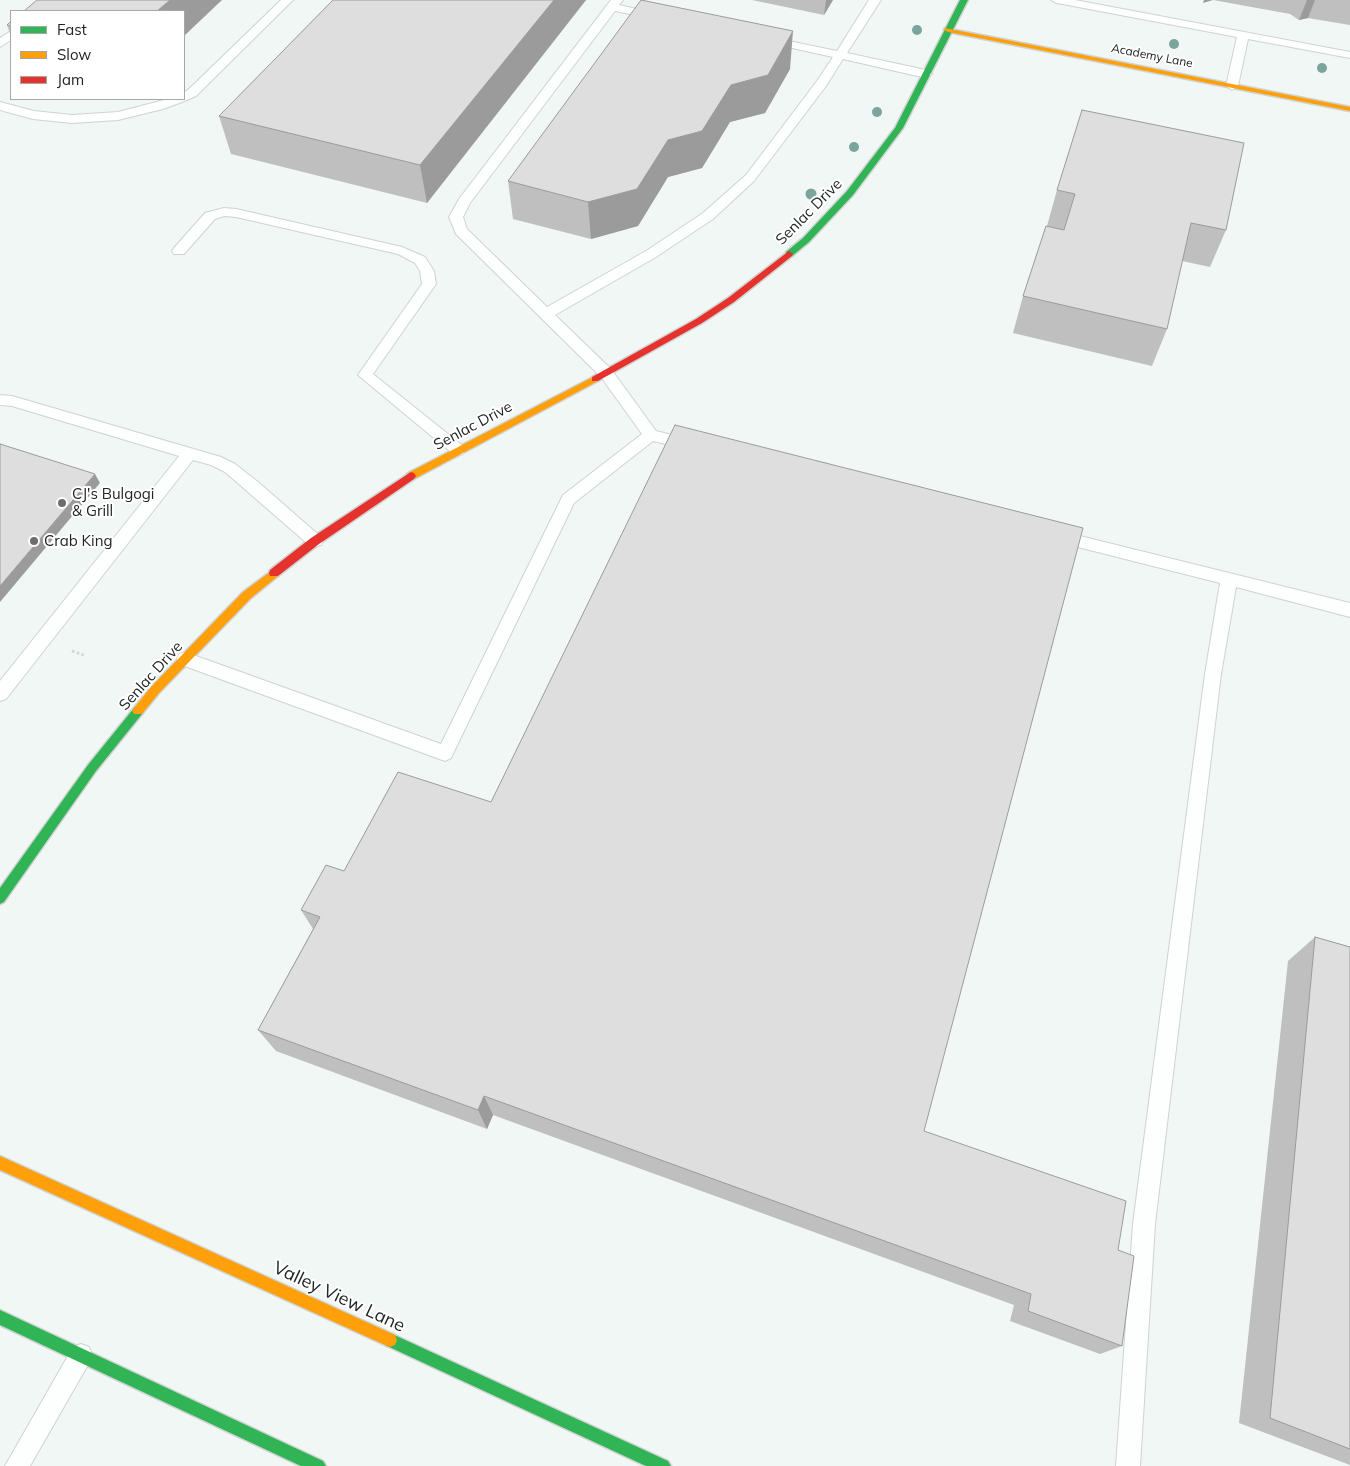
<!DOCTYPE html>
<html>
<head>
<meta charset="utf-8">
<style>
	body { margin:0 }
	#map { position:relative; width:1350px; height:1466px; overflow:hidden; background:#f1f7f5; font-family:Mulish,sans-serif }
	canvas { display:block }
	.legend { position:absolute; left:10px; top:10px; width:175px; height:90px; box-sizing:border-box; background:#fff; border:1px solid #a6a8a7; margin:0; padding:6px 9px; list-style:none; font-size:15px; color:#212524 }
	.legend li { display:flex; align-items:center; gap:10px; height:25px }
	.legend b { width:25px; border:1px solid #a6a8a7 }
</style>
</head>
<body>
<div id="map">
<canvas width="1350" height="1466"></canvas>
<ul class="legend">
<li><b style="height:6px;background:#30b455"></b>Fast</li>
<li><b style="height:6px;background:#ff9f0a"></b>Slow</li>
<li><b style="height:6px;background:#e5322d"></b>Jam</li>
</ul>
</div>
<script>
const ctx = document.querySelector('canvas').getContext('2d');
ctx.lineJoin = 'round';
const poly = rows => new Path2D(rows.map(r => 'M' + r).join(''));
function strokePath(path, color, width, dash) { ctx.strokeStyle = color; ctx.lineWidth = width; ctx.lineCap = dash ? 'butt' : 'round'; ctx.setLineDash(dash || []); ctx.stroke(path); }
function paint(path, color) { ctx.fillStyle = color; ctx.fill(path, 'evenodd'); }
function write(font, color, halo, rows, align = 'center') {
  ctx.font = font + ' Mulish,sans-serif'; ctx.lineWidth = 4; ctx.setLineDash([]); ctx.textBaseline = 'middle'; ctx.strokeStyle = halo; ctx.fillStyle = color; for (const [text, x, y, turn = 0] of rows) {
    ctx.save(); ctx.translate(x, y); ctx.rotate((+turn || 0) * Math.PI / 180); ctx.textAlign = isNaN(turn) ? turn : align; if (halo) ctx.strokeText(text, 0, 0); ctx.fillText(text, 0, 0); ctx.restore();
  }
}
const lane = poly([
	[281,0,293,0,196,96,182,102,163,109,118,120,72,123,33,119,0,110,0,102,34,111,72,115,118,112,168,99,184,99,184,92,188,90,281,0],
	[611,0,623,0,619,5,659,14,661,16,655,19,615,11,470,203,463,217,467,229,547,307,646,251,703,213,746,175,817,81,833,57,765,42,763,40,765,38,769,37,837,51,869,0,881,0,847,53,926,70,932,74,926,78,843,59,826,86,754,181,713,219,656,257,555,315,611,369,656,431,696,441,698,445,696,449,691,450,653,441,574,503,451,758,445,761,179,664,177,659,179,654,185,652,441,744,563,495,642,434,601,377,456,234,449,217,459,199,611,0],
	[1051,0,1075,0,1350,52,1350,58,1248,39,1238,86,1232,90,1226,86,1237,37,1057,3,1051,0],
	[11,31,11,40,0,47,0,38,11,31],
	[224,208,236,209,402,247,425,257,434,271,436,284,373,374,463,446,466,450,463,454,458,455,453,454,358,375,422,284,420,271,415,263,398,254,236,217,224,216,215,219,184,254,174,254,172,251,174,248,205,213,224,208],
	[0,395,12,396,221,457,235,464,258,482,321,537,323,541,321,545,315,547,309,545,225,472,211,465,193,460,6,699,0,701,0,681,179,456,12,406,0,405,0,395],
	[1056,530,1350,603,1350,617,1236,587,1221,674,1155,1224,1140,1466,1116,1466,1133,1224,1205,674,1220,583,1050,540,1048,536,1050,532,1056,530],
	[81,1344,89,1347,92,1355,89,1363,30,1466,5,1466,73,1347,81,1344]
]);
const fast = poly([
	[960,0,968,0,903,128,853,195,809,242,792,256,786,256,786,252,803,238,847,191,895,128,960,0],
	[138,706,142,708,144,711,142,714,96,771,4,902,0,904,0,888,88,765,134,708,138,706],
	[0,1310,323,1461,326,1466,301,1466,0,1325,0,1310],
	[390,1333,668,1461,671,1466,646,1466,385,1345,383,1340,385,1335,390,1333]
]);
const slow = poly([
	[945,28,1350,107,1350,111,948,32,944,30,945,28],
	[595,376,600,379,598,381,414,479,408,479,406,476,408,473,595,376],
	[274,569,278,570,279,573,278,576,251,598,159,693,142,714,134,714,132,711,134,708,151,687,243,592,274,569],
	[0,1156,395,1335,397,1340,395,1345,390,1347,385,1345,0,1170,0,1156]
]);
const jam = poly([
	[789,251,793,254,792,256,734,302,702,323,598,381,592,381,592,377,696,319,728,298,789,251],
	[411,472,414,473,416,476,414,479,319,544,278,576,270,576,269,573,270,570,311,538,411,472]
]);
strokePath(lane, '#cfd3d2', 2);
strokePath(fast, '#cfd3d2', 3);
strokePath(slow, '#cfd3d2', 3);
strokePath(jam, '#cfd3d2', 3);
strokePath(poly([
	[72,651,86,656]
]), '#d3d4d4', 3, [2.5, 2.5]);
paint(lane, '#fdfefe');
paint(fast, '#30b455');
paint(slow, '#ff9f0a');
paint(jam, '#e5322d');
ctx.fillStyle = '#7ba49d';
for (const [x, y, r] of [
	[917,30,5],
	[1174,44,5],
	[1322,68,5],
	[877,112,5],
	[854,147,5],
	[811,194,5.5]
]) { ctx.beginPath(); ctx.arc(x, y, r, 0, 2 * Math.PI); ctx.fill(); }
paint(poly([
	[333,0,586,0,427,203,231,154,219,116],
	[752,0,833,0,824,15],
	[1213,0,1350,0,1350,25,1308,18,1299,20,1290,14],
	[11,21,11,36,7,25],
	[790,69,765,113,730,122,702,168,668,177,638,226,591,239,513,219,508,181],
	[1082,110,1226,230,1210,267,1182,261,1167,329,1152,366,1013,333,1023,296,1047,226,1057,190],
	[301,910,924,1131,1118,1250,1122,1346,1100,1354,1010,1321,1014,1305,493,1115,487,1129,276,1051,258,1030,313,929],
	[1315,937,1350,947,1350,1465,1239,1423,1288,961]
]), '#bfbfbf');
paint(poly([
	[170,0,222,0,184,36,184,11,157,11],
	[554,0,586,0,427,203,420,165],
	[826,0,833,0,824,15],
	[1204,0,1213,0,1203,3],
	[1307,0,1315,0,1308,18,1299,20],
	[793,31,790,69,765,113,730,122,702,168,668,177,638,226,591,239,588,202,668,140],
	[95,474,100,483,0,602,0,586],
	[484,1096,493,1115,487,1129,478,1110]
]), '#9b9b9b');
const building = poly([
	[37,0,170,0,157,11,24,11,37,0],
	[333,0,554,0,420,165,219,116,333,0],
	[641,0,793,31,768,75,731,85,702,131,668,140,637,189,588,202,508,181,641,0],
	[11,21,11,26,7,25,11,21],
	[1082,110,1244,143,1226,230,1191,223,1167,329,1023,296,1046,226,1064,230,1075,194,1057,190,1082,110],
	[675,425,1083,528,924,1131,1126,1201,1118,1250,1134,1256,1122,1346,1028,1311,1031,1294,484,1096,478,1110,258,1030,320,917,301,910,326,865,344,871,398,772,491,802,675,425],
	[0,444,95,474,0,586,0,444],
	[1315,937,1350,947,1350,1449,1270,1418,1315,937]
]);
paint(building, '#dedede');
strokePath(building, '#9b9b9b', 1);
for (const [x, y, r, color] of [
	[62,503,5,"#6a6e6d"],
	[34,541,5,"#6a6e6d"]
]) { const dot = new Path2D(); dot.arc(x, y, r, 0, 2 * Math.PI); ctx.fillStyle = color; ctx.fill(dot); strokePath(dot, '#fff', 2); }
write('12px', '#212524', '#fff', [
	["Academy Lane",1152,56,11]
]);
write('15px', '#212524', '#fff', [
	["Senlac Drive",809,212,-45],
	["Senlac Drive",473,426,-28],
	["Senlac Drive",151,676,-48]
]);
write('15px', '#212524', '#fff', [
	["CJ's Bulgogi",72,494],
	["& Grill",72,511],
	["Crab King",44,541]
], 'left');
write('18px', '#212524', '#fff', [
	["Valley View Lane",339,1297,25]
]);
</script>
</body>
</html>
